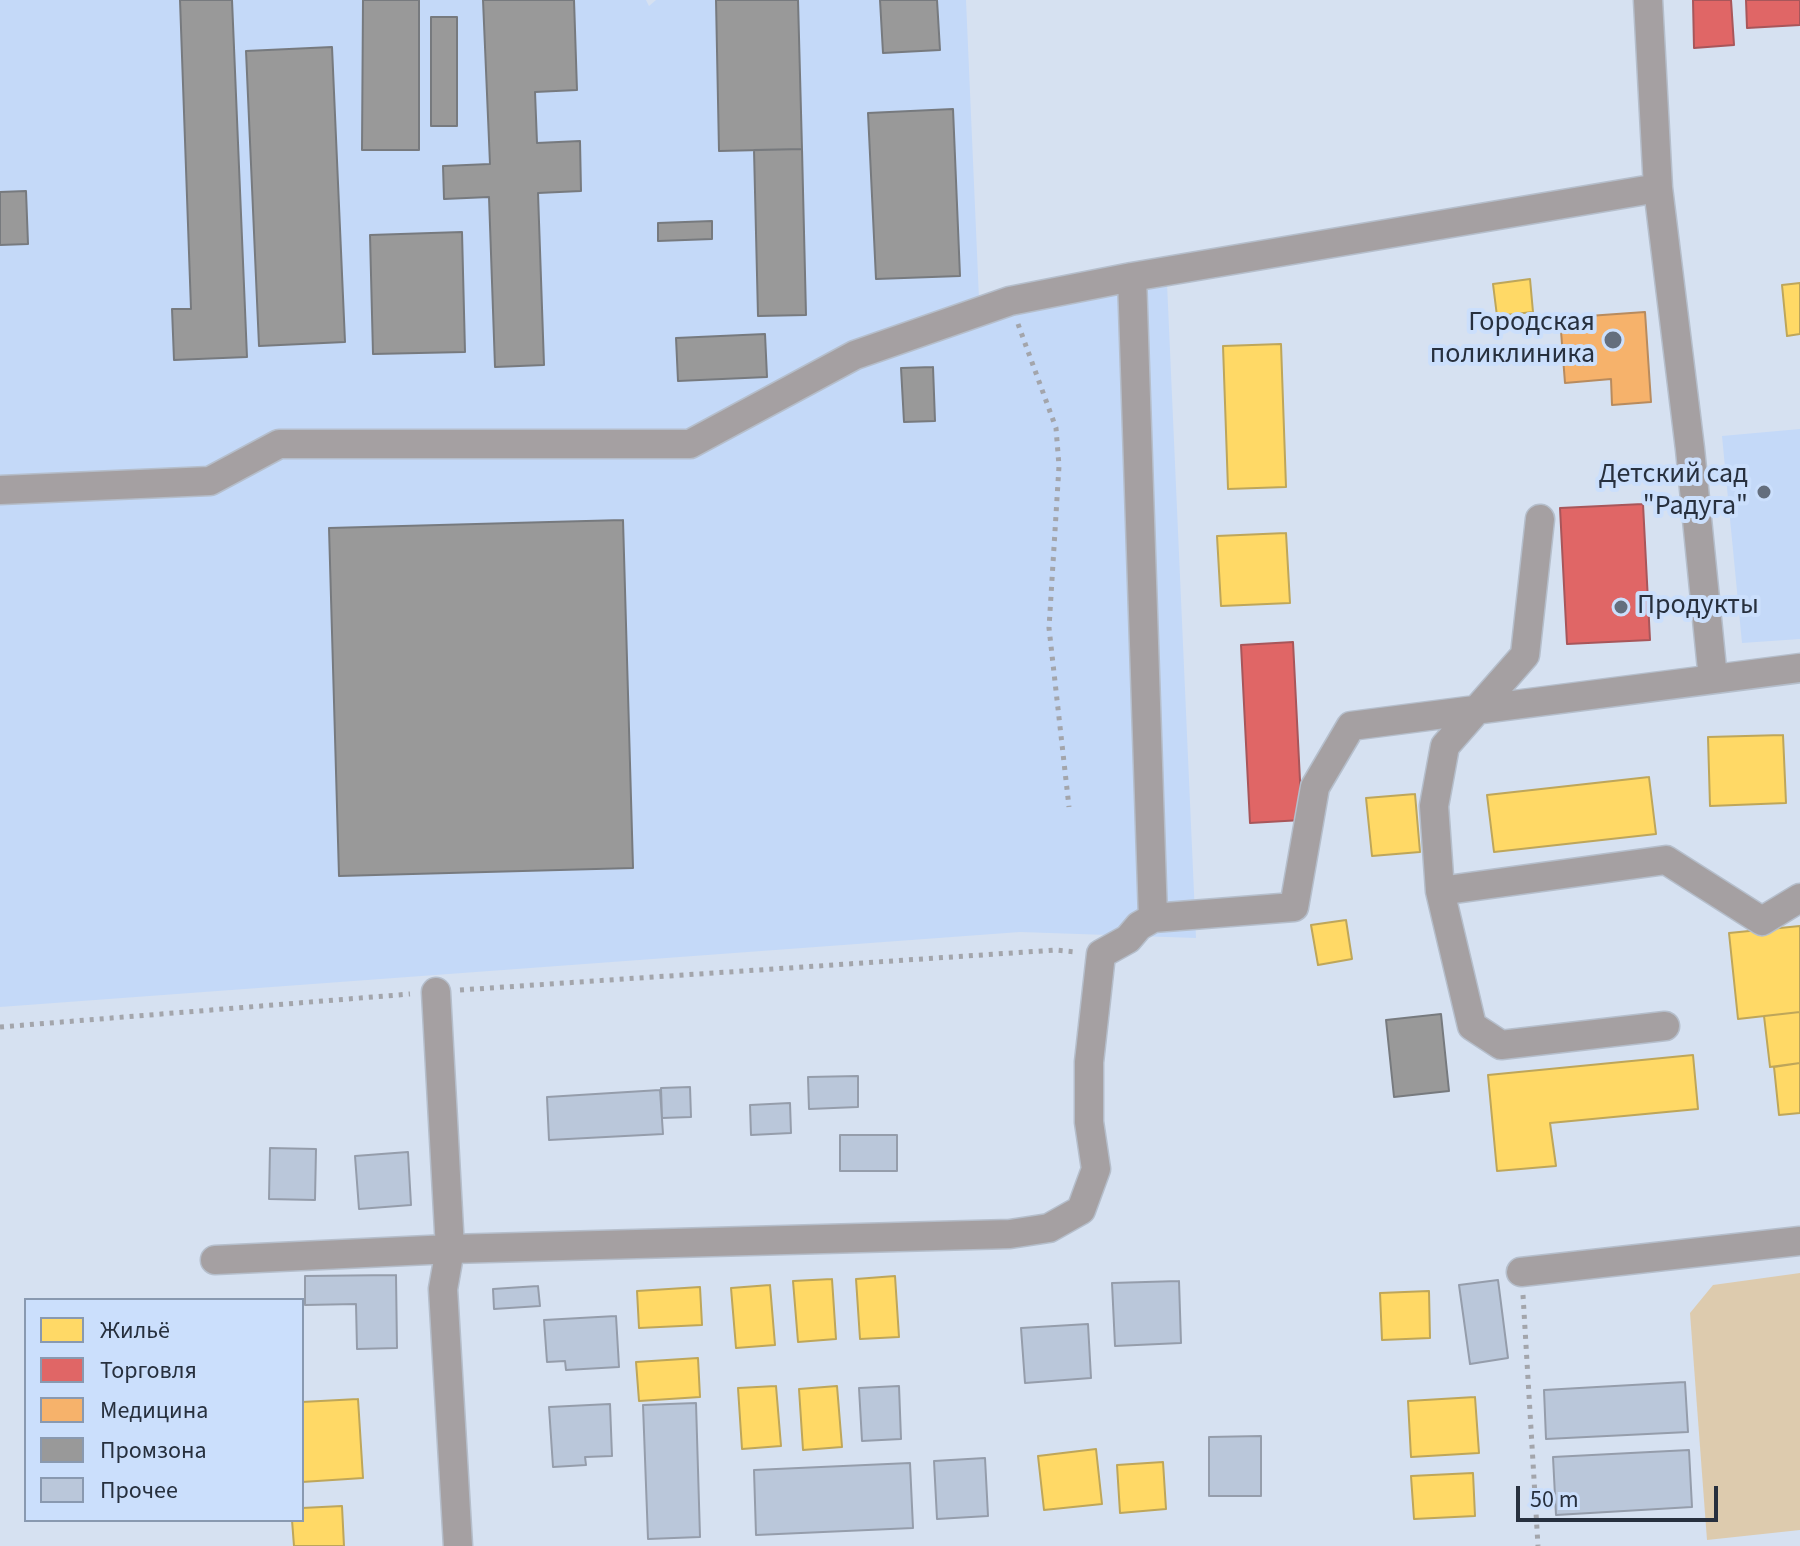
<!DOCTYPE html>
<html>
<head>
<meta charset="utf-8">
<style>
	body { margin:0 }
	#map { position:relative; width:1800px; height:1546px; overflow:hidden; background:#d6e1f1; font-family:"Source Sans 3",sans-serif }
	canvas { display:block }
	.legend { position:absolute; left:24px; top:1298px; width:280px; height:224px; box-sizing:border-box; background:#cbdffc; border:2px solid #8999b0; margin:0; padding:10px 14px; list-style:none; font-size:24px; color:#27303e }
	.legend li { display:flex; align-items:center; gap:16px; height:40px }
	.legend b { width:40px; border:2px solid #8999b0 }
	.scale { position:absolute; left:1516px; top:1486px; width:202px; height:36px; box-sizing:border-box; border:4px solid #27303e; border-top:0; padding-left:10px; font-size:24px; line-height:28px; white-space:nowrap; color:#27303e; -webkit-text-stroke:6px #cbdffc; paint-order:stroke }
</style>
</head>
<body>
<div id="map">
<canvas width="1800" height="1546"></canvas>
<ul class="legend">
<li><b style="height:22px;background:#ffd966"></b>Жильё</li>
<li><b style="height:22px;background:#e06666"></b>Торговля</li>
<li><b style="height:22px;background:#f6b26b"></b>Медицина</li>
<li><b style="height:22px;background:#999"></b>Промзона</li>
<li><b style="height:22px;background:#bac7da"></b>Прочее</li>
</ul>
<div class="scale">50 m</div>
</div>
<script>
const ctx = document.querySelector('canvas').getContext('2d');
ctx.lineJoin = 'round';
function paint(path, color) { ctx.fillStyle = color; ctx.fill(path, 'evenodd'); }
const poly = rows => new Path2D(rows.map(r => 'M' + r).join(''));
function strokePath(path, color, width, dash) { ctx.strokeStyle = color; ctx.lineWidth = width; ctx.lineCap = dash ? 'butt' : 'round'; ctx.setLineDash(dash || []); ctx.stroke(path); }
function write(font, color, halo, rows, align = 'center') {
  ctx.font = font + ' "Source Sans 3",sans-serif'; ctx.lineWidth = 8; ctx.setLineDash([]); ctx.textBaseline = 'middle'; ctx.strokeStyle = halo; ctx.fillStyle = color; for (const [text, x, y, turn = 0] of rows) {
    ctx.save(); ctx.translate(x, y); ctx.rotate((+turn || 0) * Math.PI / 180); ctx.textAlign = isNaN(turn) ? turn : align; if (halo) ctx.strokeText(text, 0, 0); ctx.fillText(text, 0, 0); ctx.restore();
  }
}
paint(poly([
	[0,0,646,0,649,6,656,0,966,0,980,322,1167,283,1196,938,1020,932,0,1007],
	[1800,429,1800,639,1742,643,1722,436]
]), '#c4d9f8');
paint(poly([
	[1800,1273,1800,1530,1707,1540,1690,1313,1713,1285]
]), '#ddcbae');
const homes = poly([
	[1530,279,1533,312,1497,316,1493,284,1530,279],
	[1800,283,1800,334,1787,336,1782,285,1800,283],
	[1281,344,1286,487,1228,489,1223,346,1281,344],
	[1286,533,1290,603,1221,606,1217,536,1286,533],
	[1783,735,1786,803,1710,806,1708,737,1783,735],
	[1649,777,1656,834,1494,852,1487,795,1649,777],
	[1415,794,1420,852,1372,856,1366,798,1415,794],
	[1346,920,1352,959,1318,965,1311,925,1346,920],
	[1800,926,1800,1012,1738,1019,1729,933,1800,926],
	[1800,1012,1800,1063,1770,1067,1764,1016,1800,1012],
	[1693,1055,1698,1109,1550,1123,1556,1166,1497,1171,1488,1075,1693,1055],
	[1800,1063,1800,1113,1779,1115,1774,1067,1800,1063],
	[895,1276,899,1337,860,1339,856,1279,895,1276],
	[832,1279,836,1339,798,1342,793,1281,832,1279],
	[770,1285,775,1345,736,1348,731,1288,770,1285],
	[700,1287,702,1325,639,1328,637,1291,700,1287],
	[1429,1291,1430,1338,1382,1340,1380,1293,1429,1291],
	[698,1358,700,1397,639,1401,636,1362,698,1358],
	[776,1386,781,1446,742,1449,738,1388,776,1386],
	[837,1386,842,1447,803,1450,799,1389,837,1386],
	[1475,1397,1479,1453,1411,1457,1408,1401,1475,1397],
	[358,1399,363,1478,302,1482,302,1402,358,1399],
	[1096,1449,1102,1504,1044,1510,1038,1456,1096,1449],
	[1163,1462,1166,1509,1120,1513,1117,1465,1163,1462],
	[1473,1473,1475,1516,1414,1519,1411,1476,1473,1473],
	[342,1506,344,1546,294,1546,292,1520,302,1520,302,1508,342,1506]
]);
paint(homes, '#ffd966');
strokePath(homes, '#bea65a', 2);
const shops = poly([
	[1693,0,1731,0,1734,45,1694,48,1693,0],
	[1746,0,1800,0,1800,25,1747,28,1746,0],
	[1643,504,1650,640,1567,644,1560,508,1643,504],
	[1293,642,1302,820,1250,823,1241,645,1293,642]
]);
paint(shops, '#e06666');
strokePath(shops, '#a8565a', 2);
const health = poly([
	[1645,312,1651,402,1612,405,1611,379,1565,383,1560,318,1645,312]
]);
paint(health, '#f6b26b');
strokePath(health, '#b88b5e', 2);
const industry = poly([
	[180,0,232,0,247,357,174,360,172,309,191,309,180,0],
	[363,0,419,0,419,150,362,150,363,0],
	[483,0,574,0,577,90,535,92,537,143,580,141,581,191,538,193,544,365,495,367,489,197,444,199,443,166,490,164,483,0],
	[716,0,798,0,802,149,719,151,716,0],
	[880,0,937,0,940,50,883,53,880,0],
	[431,17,457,17,457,126,431,126,431,17],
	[332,47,345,342,259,346,246,51,332,47],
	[953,109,960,276,876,279,868,113,953,109],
	[802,149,806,315,758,316,754,150,802,149],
	[26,191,28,244,0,245,0,192,26,191],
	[712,221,712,239,658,241,658,223,712,221],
	[462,232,465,352,373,354,370,235,462,232],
	[765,334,767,377,678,381,676,338,765,334],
	[933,367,935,421,904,422,901,368,933,367],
	[623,520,633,868,339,876,329,528,623,520],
	[1441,1014,1449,1091,1394,1097,1386,1020,1441,1014]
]);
paint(industry, '#999');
strokePath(industry, '#777a7e', 2);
const building = poly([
	[858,1076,858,1107,809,1109,808,1077,858,1076],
	[690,1087,691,1117,662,1118,661,1088,690,1087],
	[660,1090,663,1134,549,1140,547,1097,660,1090],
	[790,1103,791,1133,751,1135,750,1105,790,1103],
	[840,1135,897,1135,897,1171,840,1171,840,1135],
	[270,1148,316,1149,315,1200,269,1199,270,1148],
	[408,1152,411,1205,359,1209,355,1156,408,1152],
	[396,1275,397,1348,357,1349,356,1304,305,1305,305,1276,396,1275],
	[1498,1280,1508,1358,1470,1364,1459,1285,1498,1280],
	[1179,1281,1181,1343,1115,1346,1112,1283,1179,1281],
	[538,1286,540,1306,494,1309,493,1289,538,1286],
	[616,1316,619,1367,566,1370,565,1361,547,1362,544,1320,616,1316],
	[1088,1324,1091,1378,1025,1383,1021,1328,1088,1324],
	[1685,1382,1688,1432,1546,1439,1544,1390,1685,1382],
	[899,1386,901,1439,862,1441,859,1388,899,1386],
	[696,1403,700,1537,648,1539,643,1405,696,1403],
	[610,1404,612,1456,585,1457,586,1465,553,1467,549,1407,610,1404],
	[1261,1436,1261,1496,1209,1496,1209,1437,1261,1436],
	[1689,1450,1692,1507,1556,1515,1553,1457,1689,1450],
	[985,1458,988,1516,937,1519,934,1461,985,1458],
	[910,1463,913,1528,756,1535,754,1470,910,1463]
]);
paint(building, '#bac7da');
strokePath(building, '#959dab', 2);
const minor = poly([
	[1648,0,1658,188,1690,449,1713,679],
	[1132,277,1153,918],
	[0,490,210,481,279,444,690,444,855,355,1010,301,1132,277,1658,188],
	[1440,891,1434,806,1445,746,1525,655,1540,519],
	[436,992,450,1249,443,1289,458,1546],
	[1665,1026,1501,1045,1472,1026,1440,891,1666,860,1762,921,1800,898],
	[215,1260,450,1249,1010,1234,1049,1228,1081,1210,1096,1169,1089,1122,1089,1062,1101,954,1128,939,1139,926,1153,918,1294,907,1315,787,1351,726,1800,668],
	[1521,1272,1800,1241]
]);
strokePath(minor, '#b5becb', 31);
strokePath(poly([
	[1018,324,1056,428,1059,466,1049,628,1069,807],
	[460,990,1056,950,1076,952],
	[0,1027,410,994],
	[1523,1295,1538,1546]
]), '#a3a5ab', 5, [4, 6]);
strokePath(minor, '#a5a0a2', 28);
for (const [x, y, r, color] of [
	[1613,340,10,"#646e7d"],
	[1764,492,8,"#646e7d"],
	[1621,607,8,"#646e7d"]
]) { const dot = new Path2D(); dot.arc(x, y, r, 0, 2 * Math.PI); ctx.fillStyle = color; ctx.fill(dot); strokePath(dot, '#cbdffc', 3); }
write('28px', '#27303e', '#cbdffc', [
	["Городская",1595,324],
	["поликлиника",1595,356],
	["Детский сад",1748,476],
	["\"Радуга\"",1748,508],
	["Продукты",1637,607,"left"]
], 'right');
</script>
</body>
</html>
